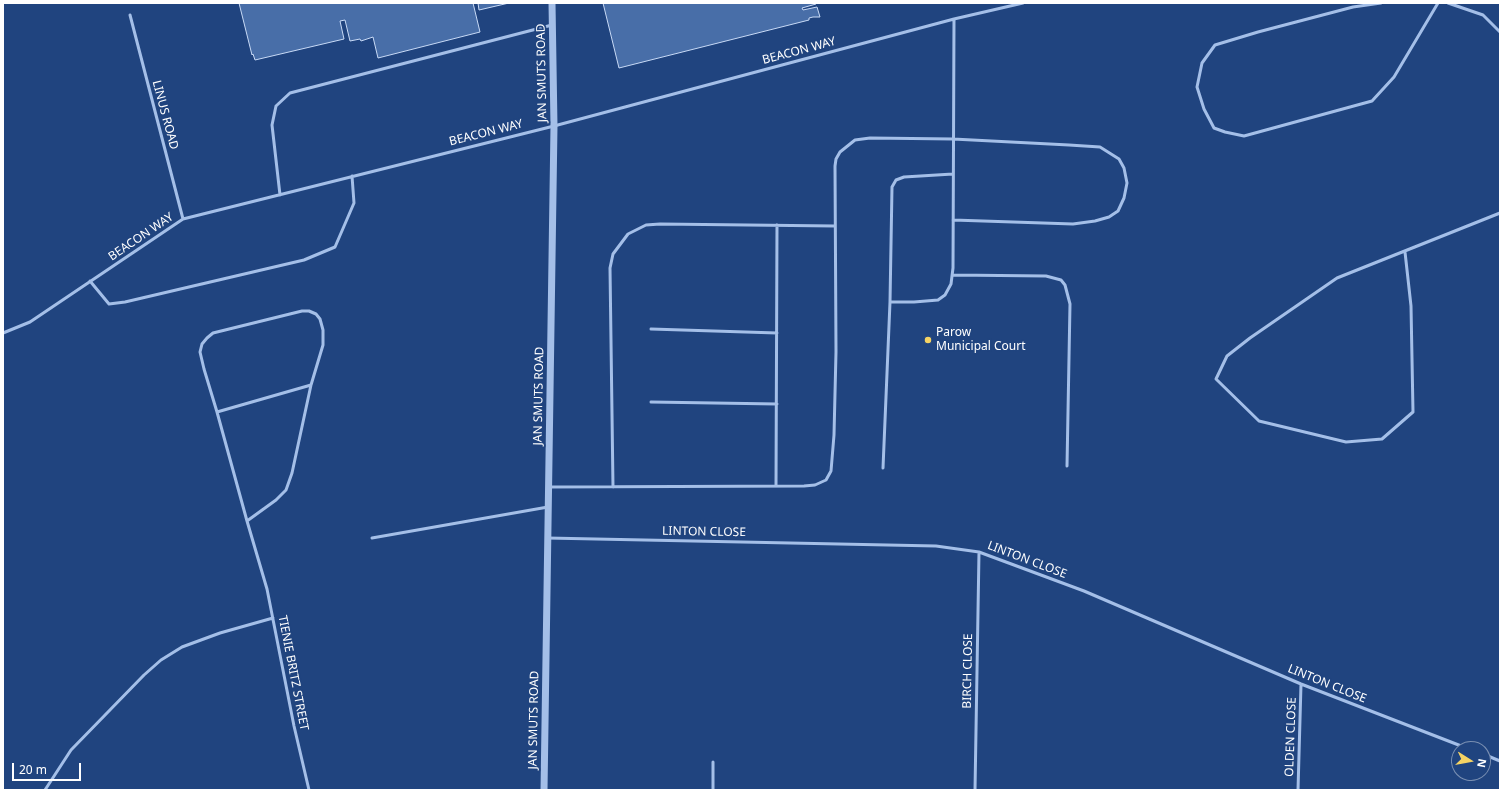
<!DOCTYPE html>
<html>
<head>
<meta charset="utf-8">
<style>
	body { margin:0 }
	#map { position:relative; width:1503px; height:793px; overflow:hidden; background:#20447f; font-family:"Noto Sans",sans-serif }
	canvas { display:block }
	.frame { position:absolute; inset:0; border:4px solid #fff; pointer-events:none }
	.north { position:absolute; left:1451px; top:741px; width:40px; height:40px; box-sizing:border-box; background:#20447f; border:1px solid #798fb2; border-radius:50%; rotate:101deg; font-size:11px; font-weight:700; line-height:16px; text-align:center; color:#fff }
	.north::after { content:''; display:block; margin:auto; width:14px; height:18px; background:#f5d364; clip-path:polygon(50% 0,100% 100%,50% 72%,0 100%) }
	.scale { position:absolute; left:12px; top:763px; width:69px; height:18px; box-sizing:border-box; border:2px solid #fff; border-top:0; padding-left:5px; font-size:12px; line-height:14px; white-space:nowrap; color:#fff; -webkit-text-stroke:3px #20447f; paint-order:stroke }
</style>
</head>
<body>
<div id="map">
<canvas width="1503" height="793"></canvas>
<div class="frame"></div>
<div class="north">N</div>
<div class="scale">20 m</div>
</div>
<script>
const ctx = document.querySelector('canvas').getContext('2d');
ctx.lineJoin = 'round';
function paint(path, color) { ctx.fillStyle = color; ctx.fill(path, 'evenodd'); }
const poly = rows => new Path2D(rows.map(r => 'M' + r).join(''));
function strokePath(path, color, width, dash) { ctx.strokeStyle = color; ctx.lineWidth = width; ctx.lineCap = dash ? 'butt' : 'round'; ctx.setLineDash(dash || []); ctx.stroke(path); }
function write(font, color, halo, rows, align = 'center') {
  ctx.font = font + ' "Noto Sans",sans-serif'; ctx.lineWidth = 3.5; ctx.setLineDash([]); ctx.textBaseline = 'middle'; ctx.strokeStyle = halo; ctx.fillStyle = color; for (const [text, x, y, turn = 0] of rows) {
    ctx.save(); ctx.translate(x, y); ctx.rotate((+turn || 0) * Math.PI / 180); ctx.textAlign = isNaN(turn) ? turn : align; if (halo) ctx.strokeText(text, 0, 0); ctx.fillText(text, 0, 0); ctx.restore();
  }
}
const building = poly([
	[239,3,473,3,480,32,378,58,373,37,361,41,360,39,350,41,345,20,340,21,344,39,255,60,253,54,252,55,239,3],
	[478,3,509,3,479,10,478,3],
	[603,3,816,3,816,4,802,8,803,10,817,7,820,17,813,17,809,18,809,20,619,68,603,3]
]);
paint(building, '#486ea8');
strokePath(building, '#c8daf6', 1);
strokePath(poly([
	[1381,3,1353,7,1258,32,1215,45,1202,63,1197,87,1204,109,1214,128,1225,132,1244,136,1372,101,1394,77,1438,3],
	[1448,3,1483,15,1500,32],
	[130,15,183,219],
	[280,195,272,125,276,106,290,93,552,25],
	[1405,252,1411,306,1413,412,1382,439,1346,442,1259,421,1216,379,1227,356,1250,338,1337,278,1500,213],
	[953,275,1046,276,1061,280,1065,285,1070,304,1067,466],
	[90,281,109,304,125,302,304,260,335,247,354,203,352,176],
	[890,302,914,302,938,300,945,295,951,284,953,268,954,19],
	[651,329,777,333],
	[3,333,30,322,183,219,554,126,954,19,1023,3],
	[651,402,777,404],
	[217,412,311,385],
	[883,468,890,302,892,187,896,180,904,177,953,174],
	[776,486,777,225],
	[548,487,804,486,815,485,826,480,831,471,834,435,836,352,835,166,836,159,840,152,855,140,870,138,953,139,1069,145,1100,147,1119,159,1124,168,1127,183,1124,198,1118,211,1109,217,1095,221,1073,224,953,220],
	[613,487,610,268,613,254,628,234,646,225,660,224,835,226],
	[247,521,276,500,286,490,292,473,311,385,323,345,323,330,320,319,316,314,309,311,302,311,213,333,207,338,202,344,200,352,204,369,217,412,247,521,267,589,294,726,309,790],
	[372,538,548,507],
	[547,538,936,546,979,552,1084,591,1301,684,1469,749],
	[1483,754,1500,761],
	[713,762,713,790],
	[45,790,71,750,144,675,161,660,182,647,220,633,273,618],
	[975,790,979,552],
	[1298,790,1301,684]
]), '#a4bfe8', 3);
strokePath(poly([
	[544,790,554,126,552,3]
]), '#a4bfe8', 7);
for (const [x, y, r, color] of [
	[928,340,4,"#f5d364"]
]) { const dot = new Path2D(); dot.arc(x, y, r, 0, 2 * Math.PI); ctx.fillStyle = color; ctx.fill(dot); strokePath(dot, '#20447f', 1.5); }
write('12px', '#fff', '#20447f', [
	["BEACON WAY",799,51,-15],
	["JAN SMUTS ROAD",542,73,-91],
	["LINUS ROAD",165,115,75],
	["BEACON WAY",486,133,-14],
	["BEACON WAY",141,237,-34],
	["JAN SMUTS ROAD",539,396,-89],
	["LINTON CLOSE",704,532,1],
	["LINTON CLOSE",1027,560,21],
	["BIRCH CLOSE",968,671,-89],
	["TIENIE BRITZ STREET",293,673,79],
	["LINTON CLOSE",1327,684,22],
	["JAN SMUTS ROAD",534,720,-89],
	["OLDEN CLOSE",1291,737,-88]
]);
write('12px', '#fff', '#20447f', [
	["Parow",936,333],
	["Municipal Court",936,347]
], 'left');
</script>
</body>
</html>
